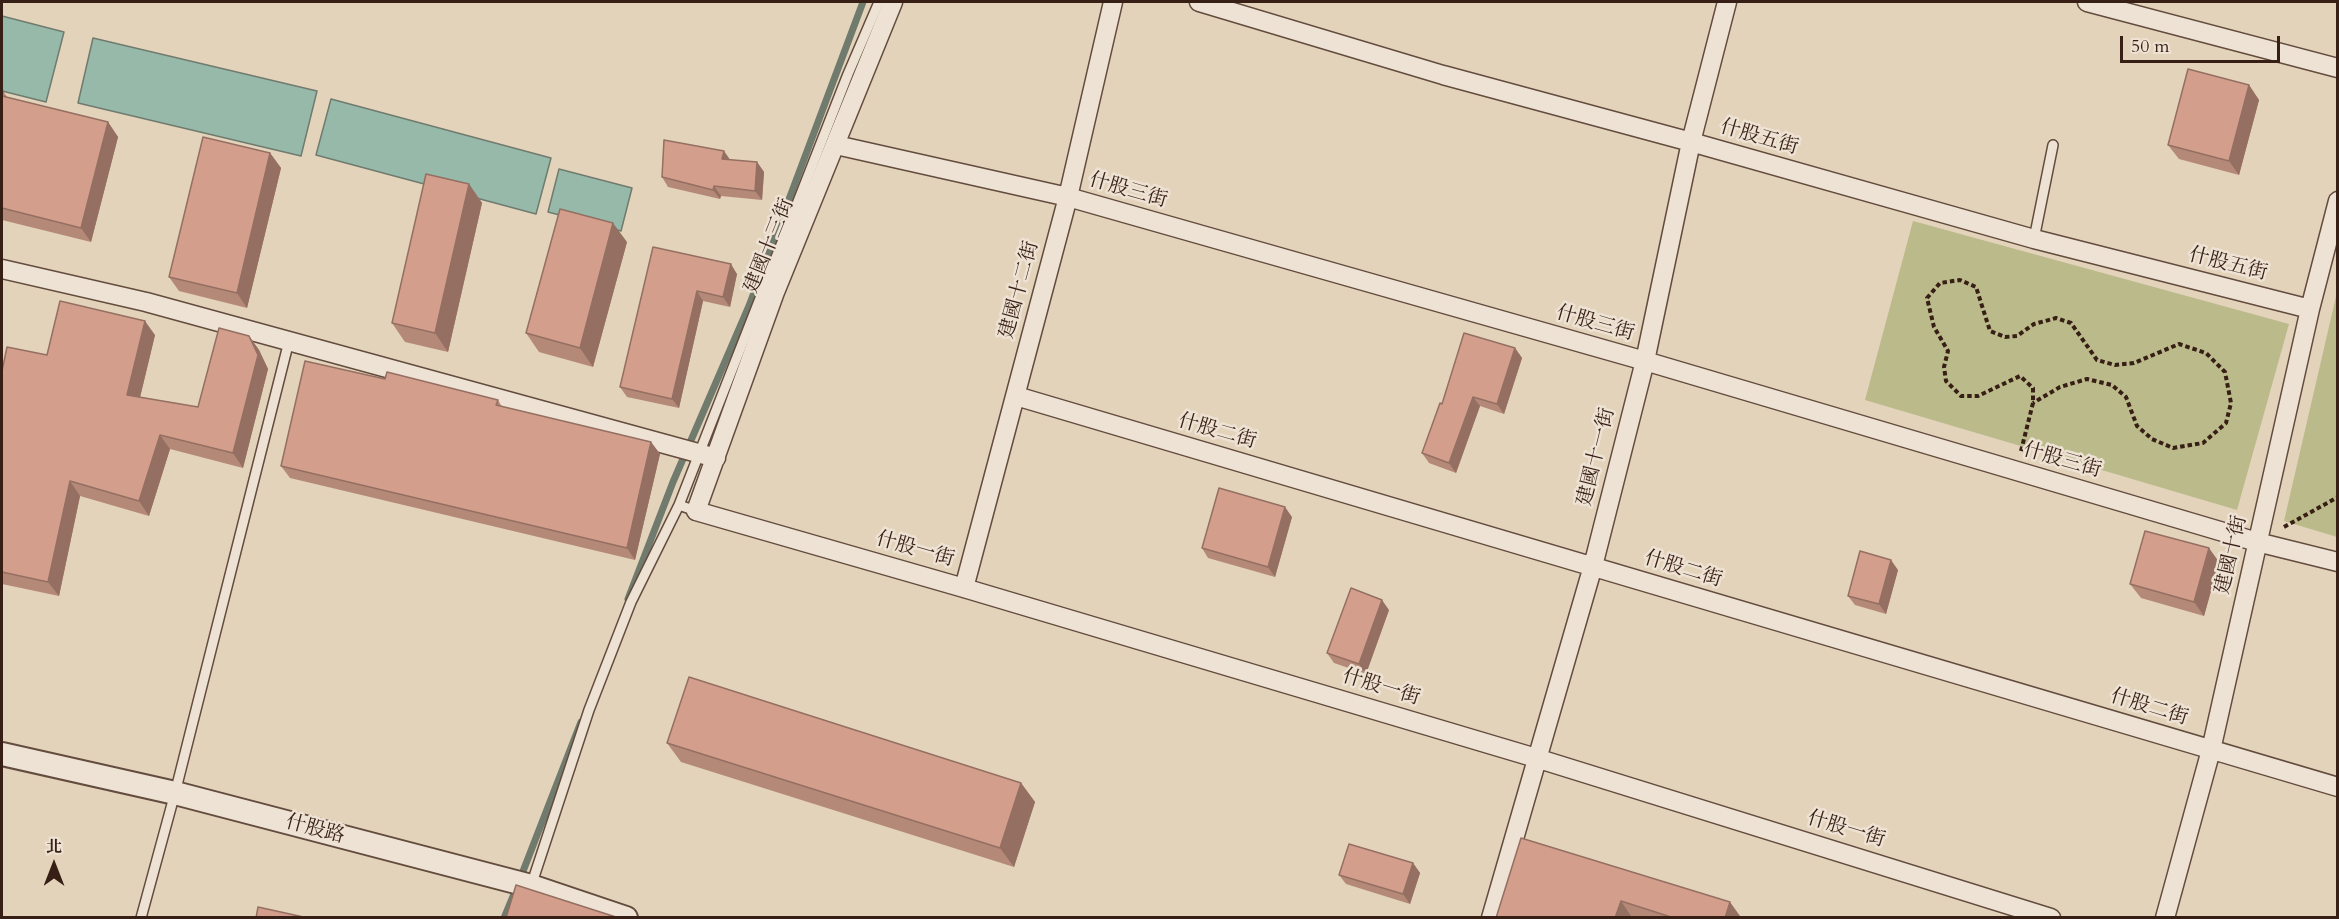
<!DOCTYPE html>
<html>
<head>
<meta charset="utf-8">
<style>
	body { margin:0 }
	#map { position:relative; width:2339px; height:919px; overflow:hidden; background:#e3d3bb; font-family:Cardo,"Noto Serif TC",serif }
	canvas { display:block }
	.frame { position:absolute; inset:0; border:3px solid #381f15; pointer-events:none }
	.north { position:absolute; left:24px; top:835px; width:60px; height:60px; -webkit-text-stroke:4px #ede2d3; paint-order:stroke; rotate:0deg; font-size:16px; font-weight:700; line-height:24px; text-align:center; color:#381f15 }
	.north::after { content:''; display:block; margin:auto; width:21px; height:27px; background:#381f15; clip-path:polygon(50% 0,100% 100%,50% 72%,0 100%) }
	.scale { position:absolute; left:2120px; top:36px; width:160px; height:27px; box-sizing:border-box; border:3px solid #381f15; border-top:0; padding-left:8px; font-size:18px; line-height:21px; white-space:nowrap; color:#381f15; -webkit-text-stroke:4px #ede2d3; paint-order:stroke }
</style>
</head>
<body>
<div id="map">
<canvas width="2339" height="919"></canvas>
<div class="frame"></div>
<div class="north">北</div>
<div class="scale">50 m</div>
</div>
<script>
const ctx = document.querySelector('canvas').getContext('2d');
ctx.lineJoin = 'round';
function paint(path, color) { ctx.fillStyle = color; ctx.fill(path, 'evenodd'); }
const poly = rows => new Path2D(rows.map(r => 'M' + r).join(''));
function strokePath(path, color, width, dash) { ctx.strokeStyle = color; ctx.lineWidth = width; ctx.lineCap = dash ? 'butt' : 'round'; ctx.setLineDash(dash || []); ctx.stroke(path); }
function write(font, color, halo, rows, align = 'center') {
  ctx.font = font + ' Cardo,"Noto Serif TC",serif'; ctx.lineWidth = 5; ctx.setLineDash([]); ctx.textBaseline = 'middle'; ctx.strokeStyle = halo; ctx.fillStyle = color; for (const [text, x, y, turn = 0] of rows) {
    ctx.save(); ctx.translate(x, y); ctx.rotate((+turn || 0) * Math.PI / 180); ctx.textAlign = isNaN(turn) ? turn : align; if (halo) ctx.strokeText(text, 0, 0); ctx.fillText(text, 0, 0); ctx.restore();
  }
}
paint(poly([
	[1913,221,2289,324,2237,510,1865,400],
	[2337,292,2338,537,2337,537,2284,521]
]), '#bbba8b');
const water = poly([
	[2,16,64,32,46,102,2,91,2,16],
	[93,38,317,91,301,156,78,103,93,38],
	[331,99,551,158,536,214,316,155,331,99],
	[559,169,632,188,621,231,548,212,559,169]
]);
paint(water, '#96b9aa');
strokePath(water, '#707b6e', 1.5);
strokePath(poly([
	[628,599,673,482,749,306,863,2],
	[520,879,581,722],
	[504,918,516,889]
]), '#707b6e', 7);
const service = poly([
	[2034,239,2053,145],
	[679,505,848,74,879,2],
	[531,886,589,710,631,602,679,505,696,511],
	[141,918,175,793,289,341]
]);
const minor = poly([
	[893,2,775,292,696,511,964,588,1536,758,2051,918],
	[1199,2,1443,75,1691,142,2034,239,2310,309],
	[2087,2,2338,68],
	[836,145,1068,197,1645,361,2257,542,2338,562],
	[2,269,146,302,716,458],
	[1016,396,2338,787],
	[964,588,1068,197,1113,2],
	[1491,918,1593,566,1645,361,1691,142,1727,2],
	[2165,918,2211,750,2310,309,2338,201]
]);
const tertiary = poly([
	[2,754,175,793,531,886,626,918]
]);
strokePath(service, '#634c3e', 12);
strokePath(minor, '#634c3e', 21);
strokePath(tertiary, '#634c3e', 26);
strokePath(poly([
	[2021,451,2033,403,2033,388,2020,376,1978,396,1961,396,1946,381,1944,367,1948,351,1934,327,1927,298,1940,283,1960,280,1976,287,1990,331,2005,337,2017,336,2034,324,2056,318,2071,323,2097,360,2115,365,2134,363,2179,344,2206,353,2225,372,2231,403,2226,423,2203,443,2173,448,2152,439,2137,426,2126,397,2112,385,2087,379,2060,387,2033,403],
	[2284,527,2338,497]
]), '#381f15', 4, [4.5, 3]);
strokePath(service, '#ede2d3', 9);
strokePath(minor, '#ede2d3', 18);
strokePath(tertiary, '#ede2d3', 22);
paint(poly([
	[2249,85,2259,100,2239,175,2179,159,2168,145],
	[2,90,3,91,7,97,108,122,118,137,91,242,2,220],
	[270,153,281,168,247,308,179,291,169,277],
	[729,160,757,162,764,172,762,200,721,196,720,199,668,187,662,177],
	[469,184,482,203,448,352,405,342,392,323],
	[627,242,593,367,539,352,526,333],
	[653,247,737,274,730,307,703,301,679,408,627,397,620,387],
	[155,335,140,397,198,407,249,336,259,350,268,369,243,468,170,449,149,516,80,496,59,596,2,584,2,371,47,355],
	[1515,348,1522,358,1504,414,1480,406,1456,473,1429,463,1422,453,1442,404],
	[385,379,498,400,502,407,651,442,660,454,635,560,290,478,281,466],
	[1292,517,1275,577,1208,558,1202,548],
	[2219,562,2204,616,2141,598,2130,584],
	[1898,570,1886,614,1855,605,1848,596],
	[1389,610,1366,674,1334,663,1327,653],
	[667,743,1021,783,1035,802,1014,867,681,762],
	[1521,838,1740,916,1740,918,1636,918,1631,916,1630,918,1496,918],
	[1413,863,1420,873,1410,904,1346,884,1339,875]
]), '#b58978');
paint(poly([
	[2249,85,2259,100,2239,175,2229,161],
	[108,122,118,137,91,242,81,228],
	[724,151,731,161,722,159],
	[270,153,281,168,247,308,237,293],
	[757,162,764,172,762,200,755,191],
	[469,184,482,203,448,352,435,333],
	[714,186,721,196,720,199,713,190],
	[613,223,627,242,593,367,580,348],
	[731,264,737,274,730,307,723,297],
	[697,291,703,301,679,408,672,399],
	[145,321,155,335,137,410,127,395],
	[249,336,259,350,268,369,243,468,233,453],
	[1515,348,1522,358,1504,414,1497,404],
	[1473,397,1480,406,1456,473,1449,463],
	[160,435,170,449,149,516,139,501],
	[651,442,660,454,635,560,627,548],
	[70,481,80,496,59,596,48,582],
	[1285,507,1292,517,1275,577,1268,567],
	[2209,548,2219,562,2204,616,2194,602],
	[1891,560,1898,570,1886,614,1879,604],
	[1382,600,1389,610,1366,674,1359,664],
	[1021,783,1035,802,1014,867,1000,848],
	[1413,863,1420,873,1410,904,1403,894],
	[1621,901,1631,916,1630,918,1615,918],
	[1730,902,1740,916,1740,918,1725,918]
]), '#946f62');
const building = poly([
	[2188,69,2249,85,2229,161,2168,145,2188,69],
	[2,90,3,91,2,96,108,122,81,228,2,208,2,90],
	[203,137,270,153,237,293,169,277,203,137],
	[664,140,724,151,722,159,757,162,755,191,714,186,713,190,662,177,664,140],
	[426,174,469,184,435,333,392,323,426,174],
	[560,209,613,223,580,348,526,333,560,209],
	[653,247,731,264,723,297,697,291,672,399,620,387,653,247],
	[60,301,145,321,127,395,198,407,219,328,249,336,258,355,233,453,160,435,139,501,70,481,48,582,2,572,2,371,7,347,47,355,60,301],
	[1464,333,1515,348,1497,404,1473,397,1449,463,1422,453,1440,403,1442,404,1464,333],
	[305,361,385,379,387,372,498,400,496,405,651,442,627,548,281,466,305,361],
	[1219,488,1285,507,1268,567,1202,548,1219,488],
	[2145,531,2209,548,2194,602,2130,584,2145,531],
	[1860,551,1891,560,1879,604,1848,596,1860,551],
	[1351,588,1382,600,1359,664,1327,653,1351,588],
	[689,677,1021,783,1000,848,667,743,689,677],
	[1521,838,1730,902,1725,918,1674,918,1621,901,1615,918,1496,918,1521,838],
	[1349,844,1413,863,1403,894,1339,875,1349,844],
	[516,885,619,918,506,918,516,885],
	[258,907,308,918,256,918,258,907]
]);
paint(building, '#d39f8c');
strokePath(building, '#946f62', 1.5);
write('20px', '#381f15', '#ede2d3', [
	["什股五街",1759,138,16],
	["什股三街",1128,191,16],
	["建國十三街",770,246,-68],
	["什股五街",2228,265,14],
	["建國十二街",1020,290,-75],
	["什股三街",1595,324,16],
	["什股二街",1217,432,16],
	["建國十一街",1597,457,-76],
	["什股三街",2062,461,16],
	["什股一街",915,550,16],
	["建國十街",2232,555,-77],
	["什股二街",1683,570,17],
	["什股一街",1381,688,17],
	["什股二街",2149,708,17],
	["什股路",315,830,15],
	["什股一街",1846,830,17]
]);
</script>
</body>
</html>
